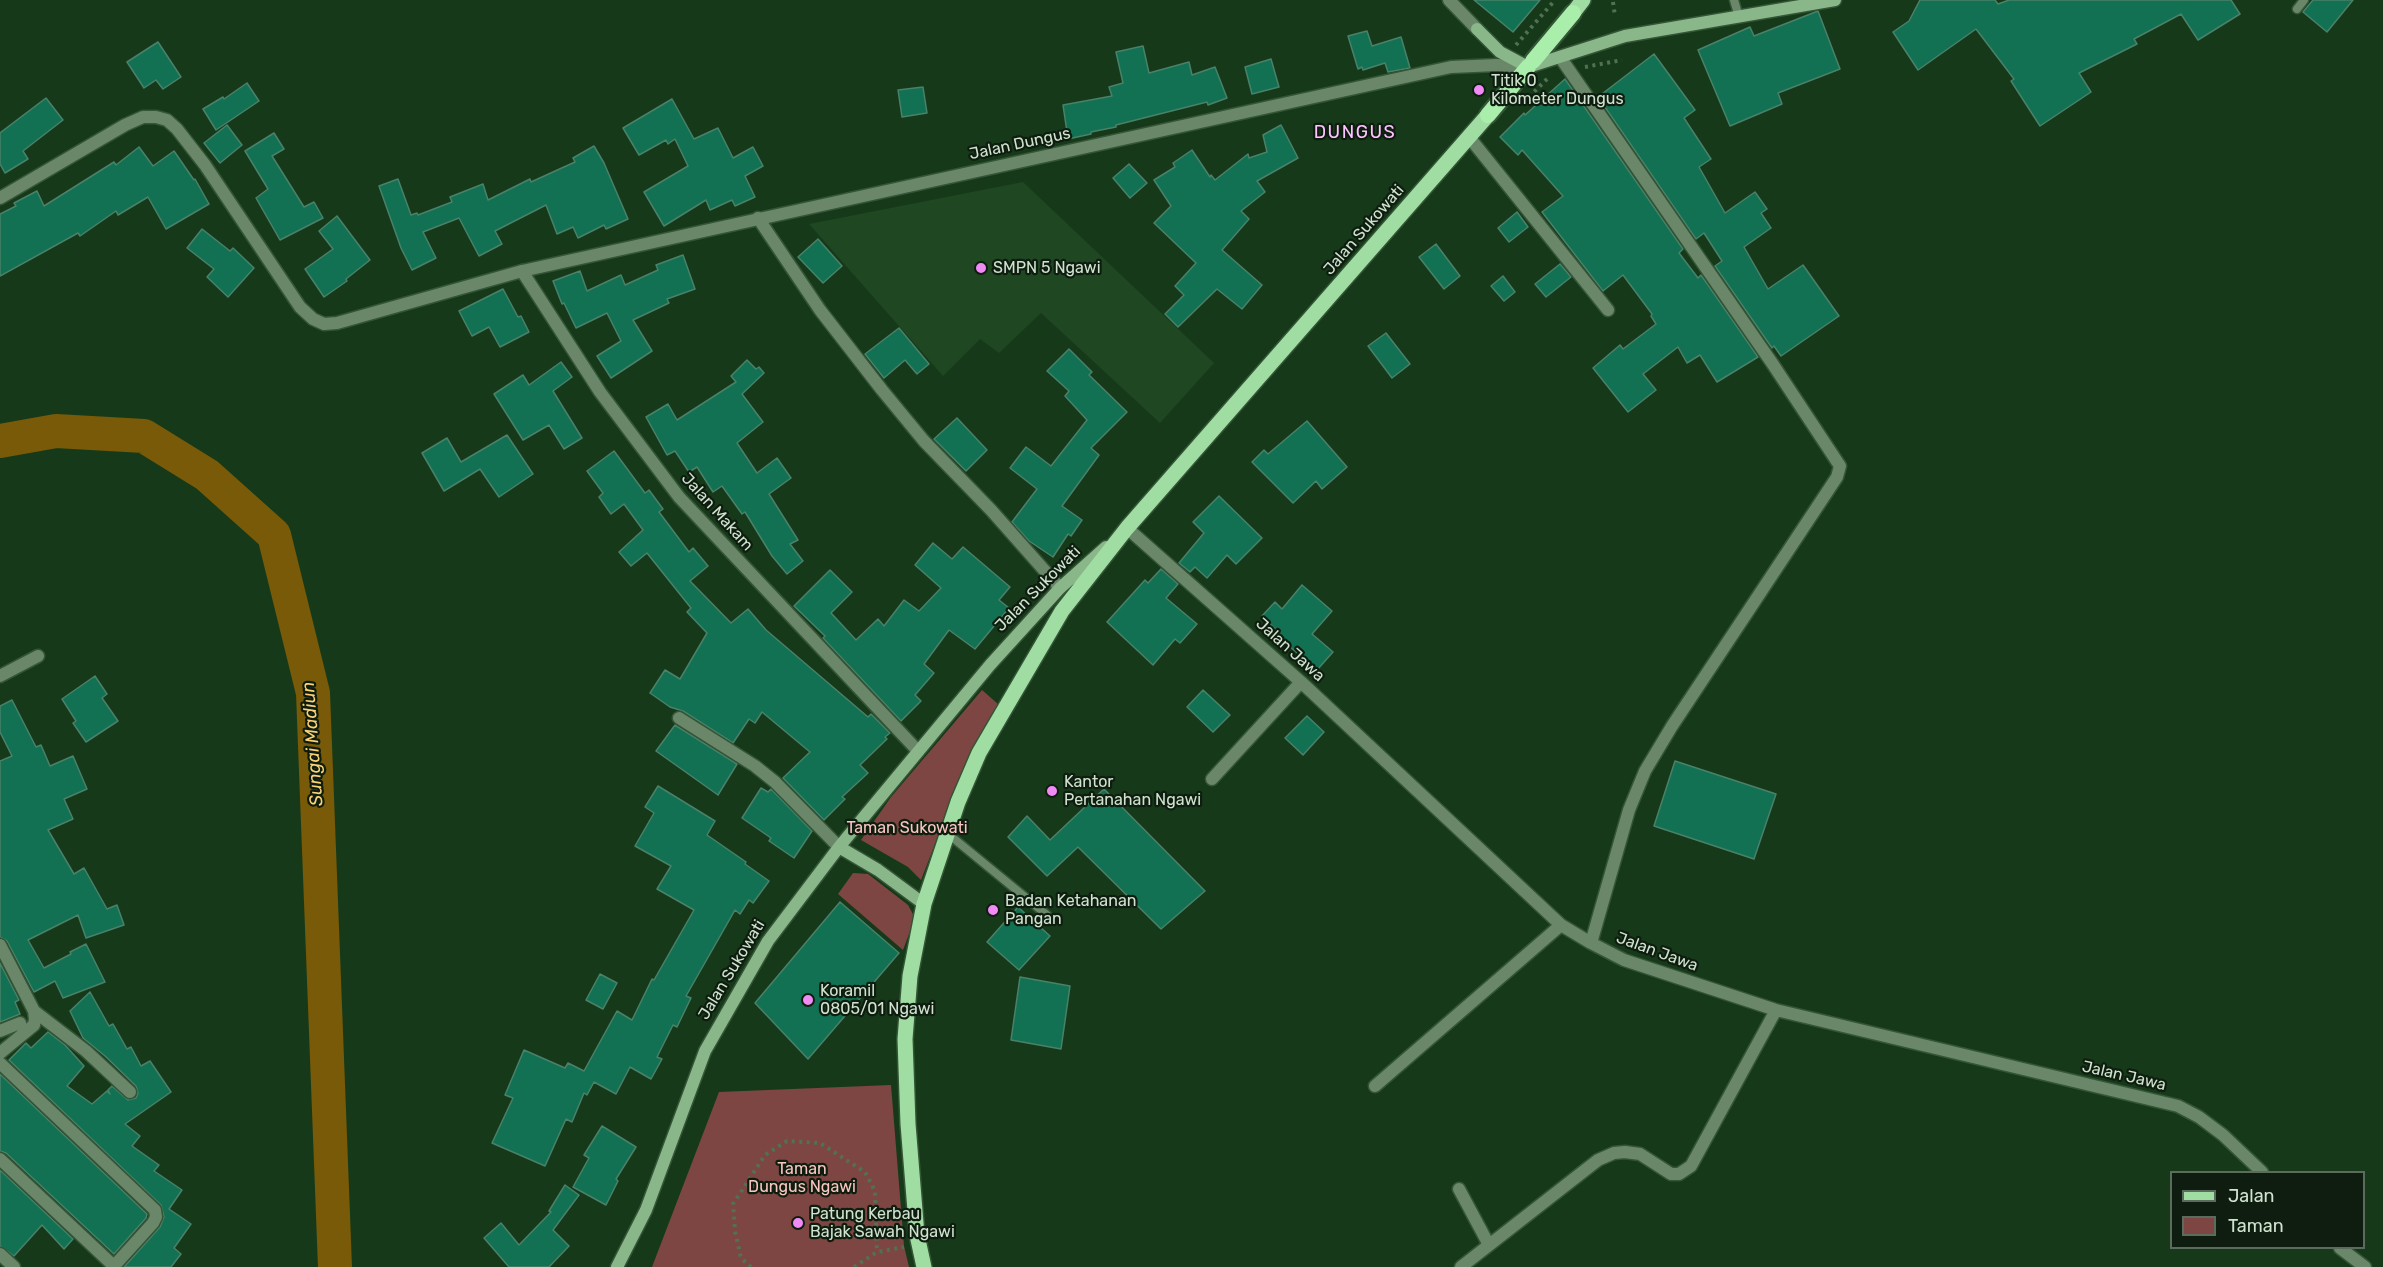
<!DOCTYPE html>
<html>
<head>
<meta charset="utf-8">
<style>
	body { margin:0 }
	#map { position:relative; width:2383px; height:1267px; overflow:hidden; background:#163a19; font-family:Rubik,sans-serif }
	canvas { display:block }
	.legend { position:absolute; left:2170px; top:1171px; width:195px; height:78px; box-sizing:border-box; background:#0e1d0f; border:2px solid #5b6c5c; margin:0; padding:8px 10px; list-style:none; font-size:18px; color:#cfe3cf }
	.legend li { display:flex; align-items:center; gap:12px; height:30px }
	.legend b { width:30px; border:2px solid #5b6c5c }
</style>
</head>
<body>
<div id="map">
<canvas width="2383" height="1267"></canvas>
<ul class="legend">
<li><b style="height:8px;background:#a0dda2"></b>Jalan</li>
<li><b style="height:16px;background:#7e4642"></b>Taman</li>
</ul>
</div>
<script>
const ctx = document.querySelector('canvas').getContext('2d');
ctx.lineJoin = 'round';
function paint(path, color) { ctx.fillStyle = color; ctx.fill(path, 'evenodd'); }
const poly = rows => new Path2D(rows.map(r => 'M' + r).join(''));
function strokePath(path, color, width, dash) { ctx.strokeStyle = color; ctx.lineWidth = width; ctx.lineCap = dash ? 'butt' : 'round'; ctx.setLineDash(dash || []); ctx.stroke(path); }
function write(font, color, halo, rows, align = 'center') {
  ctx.font = font + ' Rubik,sans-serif'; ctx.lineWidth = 4.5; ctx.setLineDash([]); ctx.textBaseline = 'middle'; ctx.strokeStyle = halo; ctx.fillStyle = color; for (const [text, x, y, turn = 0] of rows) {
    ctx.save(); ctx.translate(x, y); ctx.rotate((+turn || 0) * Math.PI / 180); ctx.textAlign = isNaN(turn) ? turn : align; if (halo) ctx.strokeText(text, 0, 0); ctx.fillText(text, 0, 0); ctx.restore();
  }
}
paint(poly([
	[1023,182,1214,363,1160,423,1041,313,999,353,980,339,943,376,809,224]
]), '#1e4722');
paint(poly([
	[982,690,998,704,971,751,921,880,908,867,861,840,891,797],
	[853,873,868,874,908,905,915,918,903,950,838,894],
	[891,1085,904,1246,909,1267,652,1267,719,1092]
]), '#7e4642');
strokePath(poly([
	[0,441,56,431,144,436,207,475,274,535,313,693,335,1267]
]), '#785a08', 34);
const building = poly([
	[1474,0,1540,0,1513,32,1474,0],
	[1920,0,1995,0,1998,4,2009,0,2231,0,2240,14,2198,40,2181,14,2134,39,2137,44,2079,73,2091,92,2040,126,2011,81,2014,79,1976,29,1918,70,1893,32,1909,21,1920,0],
	[2313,0,2353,0,2327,32,2303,12,2313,0],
	[1818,11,1840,69,1778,93,1782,104,1730,126,1698,50,1750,27,1754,36,1818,11],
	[1367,31,1372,46,1401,37,1410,68,1388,72,1385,63,1363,70,1362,67,1358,69,1348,36,1367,31],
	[158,42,181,77,163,89,156,80,144,88,127,62,158,42],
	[1143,46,1149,73,1189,62,1192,75,1215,67,1227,98,1208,105,1207,102,1116,125,1116,127,1091,132,1091,134,1068,139,1063,105,1112,96,1109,87,1123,83,1116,52,1143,46],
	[1654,54,1695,110,1684,118,1711,159,1699,167,1725,213,1755,192,1767,209,1761,213,1771,228,1744,247,1768,289,1803,265,1839,316,1781,356,1774,346,1772,348,1715,266,1722,261,1704,233,1696,239,1598,97,1654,54],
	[1271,59,1279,87,1252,94,1245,67,1271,59],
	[1565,79,1683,249,1679,253,1698,278,1701,275,1758,357,1717,382,1700,355,1687,363,1678,347,1643,374,1656,390,1628,412,1593,368,1620,345,1623,349,1656,324,1651,316,1652,314,1623,275,1603,291,1542,212,1563,196,1522,150,1518,155,1500,137,1524,113,1525,115,1565,79],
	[247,83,259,101,216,130,203,109,223,97,224,99,247,83],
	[923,87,927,113,902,117,898,90,923,87],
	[46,98,63,120,23,151,28,159,5,173,0,164,0,133,46,98],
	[672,99,694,139,718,128,733,158,753,147,763,166,745,176,755,197,735,206,732,200,710,210,706,200,664,226,644,192,688,166,675,139,668,144,666,140,639,155,623,128,672,99],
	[227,125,242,145,220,163,204,143,227,125],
	[1281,125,1298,158,1257,181,1265,192,1241,211,1249,219,1222,250,1262,285,1242,309,1217,289,1178,327,1165,314,1184,295,1175,286,1196,263,1154,223,1171,206,1154,180,1175,167,1173,163,1192,150,1210,177,1211,175,1215,180,1248,154,1249,158,1267,152,1263,135,1281,125],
	[274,133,284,149,272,156,304,207,314,202,323,218,280,240,256,198,268,189,245,151,274,133],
	[594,146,604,163,628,219,606,229,604,225,578,238,573,227,557,234,546,205,495,231,502,244,479,256,459,218,423,232,436,258,412,270,401,248,379,186,398,179,411,215,417,213,418,215,452,202,450,197,483,184,488,200,530,179,531,182,575,162,573,158,594,146],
	[139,147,153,166,174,151,194,180,195,179,209,204,166,229,148,197,118,215,116,211,80,236,78,233,0,276,0,214,16,206,14,203,37,191,44,206,114,162,116,165,139,147],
	[1129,164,1147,183,1130,198,1113,178,1129,164],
	[1517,212,1528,227,1509,242,1498,228,1517,212],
	[337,216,370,260,346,279,347,281,324,297,305,269,333,249,319,231,337,216],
	[202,229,230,251,233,248,254,268,228,297,207,277,214,269,187,248,202,229],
	[818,239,842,266,823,283,798,257,818,239],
	[1436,244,1460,276,1444,289,1419,257,1436,244],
	[683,255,695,289,667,299,669,303,633,320,652,351,611,378,597,356,621,341,607,313,576,328,564,303,562,304,553,281,580,271,587,291,621,275,625,285,658,270,656,265,683,255],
	[1560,264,1571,277,1546,297,1535,284,1560,264],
	[1503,276,1515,292,1504,301,1491,286,1503,276],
	[503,289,518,317,521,316,529,332,500,347,489,327,472,336,459,311,503,289],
	[899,328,929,364,917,374,905,360,884,378,865,354,899,328],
	[1386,333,1410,364,1392,378,1368,346,1386,333],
	[1069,349,1092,372,1089,375,1127,412,1091,448,1099,455,1062,506,1082,520,1071,536,1068,534,1053,557,1029,541,1012,522,1037,489,1010,468,1026,447,1051,466,1087,420,1065,396,1069,391,1047,371,1069,349],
	[747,360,756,369,759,367,764,373,742,394,763,422,737,443,757,473,777,458,791,478,769,494,798,540,790,544,803,561,787,574,772,556,745,512,742,514,722,486,713,492,697,467,689,472,675,451,667,455,646,417,668,404,677,420,736,382,731,376,747,360],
	[561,362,572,377,553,391,582,438,564,449,549,425,523,440,494,394,523,375,529,385,561,362],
	[957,418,987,450,966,471,934,439,957,418],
	[1307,421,1347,467,1322,489,1316,481,1293,503,1252,462,1264,450,1268,454,1307,421],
	[507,435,533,474,499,497,480,469,444,491,422,453,447,438,461,462,507,435],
	[614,451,645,493,649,490,663,509,659,512,689,552,693,548,708,566,690,581,731,623,748,609,766,630,868,717,871,714,890,733,885,737,887,739,860,765,868,773,842,797,845,799,824,820,783,778,810,752,762,712,755,723,749,719,733,743,683,711,670,707,650,693,665,670,680,679,707,633,687,612,691,608,647,553,631,566,619,552,643,530,624,504,611,514,599,497,603,493,587,471,614,451],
	[1219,496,1262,538,1236,564,1227,555,1207,578,1195,567,1190,572,1179,563,1204,533,1193,522,1219,496],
	[933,543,952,559,963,547,1010,587,999,600,1009,608,975,649,949,630,924,664,934,673,915,695,921,701,901,721,823,638,825,636,794,606,830,570,852,592,831,613,856,640,878,619,884,626,904,600,919,611,941,588,915,565,933,543],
	[1161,569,1178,584,1166,598,1197,624,1180,643,1175,639,1153,665,1107,622,1145,580,1148,583,1161,569],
	[1302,585,1332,611,1312,634,1333,652,1317,670,1274,633,1276,630,1262,616,1275,602,1282,609,1302,585],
	[95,676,107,694,102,698,118,721,86,742,73,723,76,721,62,699,95,676],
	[1203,690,1230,715,1213,732,1187,707,1203,690],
	[12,700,36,747,41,745,50,766,73,756,87,789,64,799,73,819,48,830,74,874,84,868,107,909,117,905,124,925,86,938,78,915,28,940,44,968,71,954,70,952,86,944,105,982,63,998,55,981,34,992,7,941,0,937,0,761,12,756,0,732,0,706,12,700],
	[1307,716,1324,732,1303,755,1285,738,1307,716],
	[675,725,737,764,718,795,656,751,675,725],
	[1675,761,1776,794,1754,859,1654,826,1675,761],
	[658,786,715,821,707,835,746,862,745,864,769,881,753,903,749,900,740,914,735,910,686,996,691,998,677,1027,673,1025,657,1057,662,1059,651,1079,630,1067,616,1094,594,1082,587,1095,584,1093,572,1122,566,1119,545,1166,492,1143,513,1098,505,1095,524,1050,565,1068,568,1063,584,1071,617,1011,632,1020,652,979,654,980,694,910,657,889,671,866,635,846,654,813,645,807,658,786],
	[761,788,768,792,771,789,812,831,794,858,769,841,771,838,742,818,761,788],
	[1104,789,1205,891,1161,929,1078,847,1047,876,1008,837,1027,816,1050,840,1104,789],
	[840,902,899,953,808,1059,755,1003,840,902],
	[1018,907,1050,936,1019,970,987,942,1018,907],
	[0,963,19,1000,15,1002,20,1014,0,1022,0,963],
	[600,974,617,983,603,1009,586,1000,600,974],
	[1020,977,1070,986,1061,1049,1011,1040,1020,977],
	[90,992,109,1026,113,1024,127,1049,131,1047,141,1066,150,1061,171,1092,125,1124,140,1136,132,1146,159,1165,154,1171,182,1190,169,1209,191,1224,174,1248,181,1254,171,1267,124,1267,160,1227,164,1217,161,1205,9,1060,26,1043,31,1048,48,1032,65,1045,84,1066,67,1086,92,1104,107,1091,110,1094,108,1090,112,1086,128,1100,136,1098,138,1093,136,1086,105,1056,83,1038,70,1011,90,992],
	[0,1074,147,1214,146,1218,114,1254,6,1153,0,1151,0,1074],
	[602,1126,636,1147,616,1179,618,1181,606,1205,573,1187,589,1158,584,1155,602,1126],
	[0,1170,73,1239,64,1249,42,1225,14,1256,0,1246,0,1170],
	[565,1185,579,1195,553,1230,569,1246,549,1267,509,1267,484,1238,501,1223,519,1245,551,1212,549,1211,565,1185]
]);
paint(building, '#127152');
strokePath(building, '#4a816a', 1.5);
const service = poly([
	[1734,0,1739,17],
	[2297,9,2304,0],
	[947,833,1047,915]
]);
const minor = poly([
	[1449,0,1477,29],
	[1560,57,1772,363,1840,466,1837,477,1672,726,1645,771,1629,810,1591,943],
	[1469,137,1608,310],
	[0,198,125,125,143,117,156,117,167,120,177,129,205,165,300,307,313,319,324,324,337,323,522,271,600,392,679,497,918,751],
	[758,218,820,310,882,390,924,441,991,510,1060,588],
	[1127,528,1301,682,1561,925,1591,943,1624,960,1776,1010,2178,1106,2199,1117,2223,1135,2262,1172],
	[0,676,38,656],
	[679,718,755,766,775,782,839,847],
	[1212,779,1301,682],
	[0,945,34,1011,35,1019,34,1025,0,1053],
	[34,1011,86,1051,130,1092],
	[0,1031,20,1023],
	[0,1063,155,1210,156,1217,153,1223,114,1266],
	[1375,1086,1561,925],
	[0,1159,115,1267],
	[1459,1189,1489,1245],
	[2340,1248,2365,1267],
	[0,1254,14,1267],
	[1461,1267,1598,1160,1614,1153,1625,1152,1640,1154,1671,1174,1679,1174,1691,1166,1776,1010]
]);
const tertiary = poly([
	[522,271,1451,67,1497,65,1528,67]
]);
const secondary = poly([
	[1477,29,1500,52,1528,67,1625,36,1835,0],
	[839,847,878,870,924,904],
	[617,1267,646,1210,705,1051,768,941,839,847,990,665,1060,588,1106,547]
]);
const primary = poly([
	[1573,13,1583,0],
	[924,1267,917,1235,908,1124,905,1039,910,976,924,904,958,802,979,753,1062,611,1127,528,1488,115]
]);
const trunk = poly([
	[1533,61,1573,13],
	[1488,115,1528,67]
]);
strokePath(service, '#345536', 11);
strokePath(minor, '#345536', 15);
strokePath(tertiary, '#345536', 15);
strokePath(secondary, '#345536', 15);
strokePath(primary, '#345536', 18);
strokePath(trunk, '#345536', 20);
strokePath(poly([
	[1613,2,1615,16],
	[1516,45,1555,0],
	[1585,67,1622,60],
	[1529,97,1549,77],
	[751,1267,741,1258,735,1231,733,1204,765,1155,787,1141,820,1143,865,1172,875,1191,877,1252],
	[854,1267,877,1252,904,1247]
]), '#527154', 4, [3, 4.5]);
strokePath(service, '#6a876a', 8);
strokePath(minor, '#6a876a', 12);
strokePath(tertiary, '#6a876a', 12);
strokePath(secondary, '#89b78a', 12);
strokePath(primary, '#a0dda2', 15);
strokePath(trunk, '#aaeeac', 16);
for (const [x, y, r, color] of [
	[1479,90,6,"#f08bf6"],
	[981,268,6,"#f08bf6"],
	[1052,791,6,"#f08bf6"],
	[993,910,6,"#f08bf6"],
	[808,1000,6,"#f08bf6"],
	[798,1223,6,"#f08bf6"]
]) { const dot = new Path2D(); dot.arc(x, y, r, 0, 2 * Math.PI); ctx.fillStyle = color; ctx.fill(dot); strokePath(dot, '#0e1d0f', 2); }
write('16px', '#cfe3cf', '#0e1d0f', [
	["Titik 0",1491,81],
	["Kilometer Dungus",1491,99],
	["SMPN 5 Ngawi",993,268],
	["Kantor",1064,782],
	["Pertanahan Ngawi",1064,800],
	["Badan Ketahanan",1005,901],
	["Pangan",1005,919],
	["Koramil",820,991],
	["0805/01 Ngawi",820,1009],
	["Patung Kerbau",810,1214],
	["Bajak Sawah Ngawi",810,1232]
], 'left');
write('16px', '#cfe3cf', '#0e1d0f', [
	["Jalan Dungus",1020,144,-12],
	["Jalan Sukowati",1364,230,-49],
	["Jalan Makam",717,512,48],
	["Jalan Sukowati",1038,589,-45],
	["Jalan Jawa",1290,650,42],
	["Jalan Jawa",1657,952,20],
	["Jalan Sukowati",732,970,-59],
	["Jalan Jawa",2124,1076,13]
]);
write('16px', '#fac6c0', '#0e1d0f', [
	["Taman Sukowati",907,828],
	["Taman",802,1169],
	["Dungus Ngawi",802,1187]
]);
ctx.letterSpacing = '1.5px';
write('18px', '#fdc4ff', '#0e1d0f', [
	["DUNGUS",1355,133]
]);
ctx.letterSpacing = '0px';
write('italic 18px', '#fcd276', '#0e1d0f', [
	["Sungai Madiun",313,744,-94]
]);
</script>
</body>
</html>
